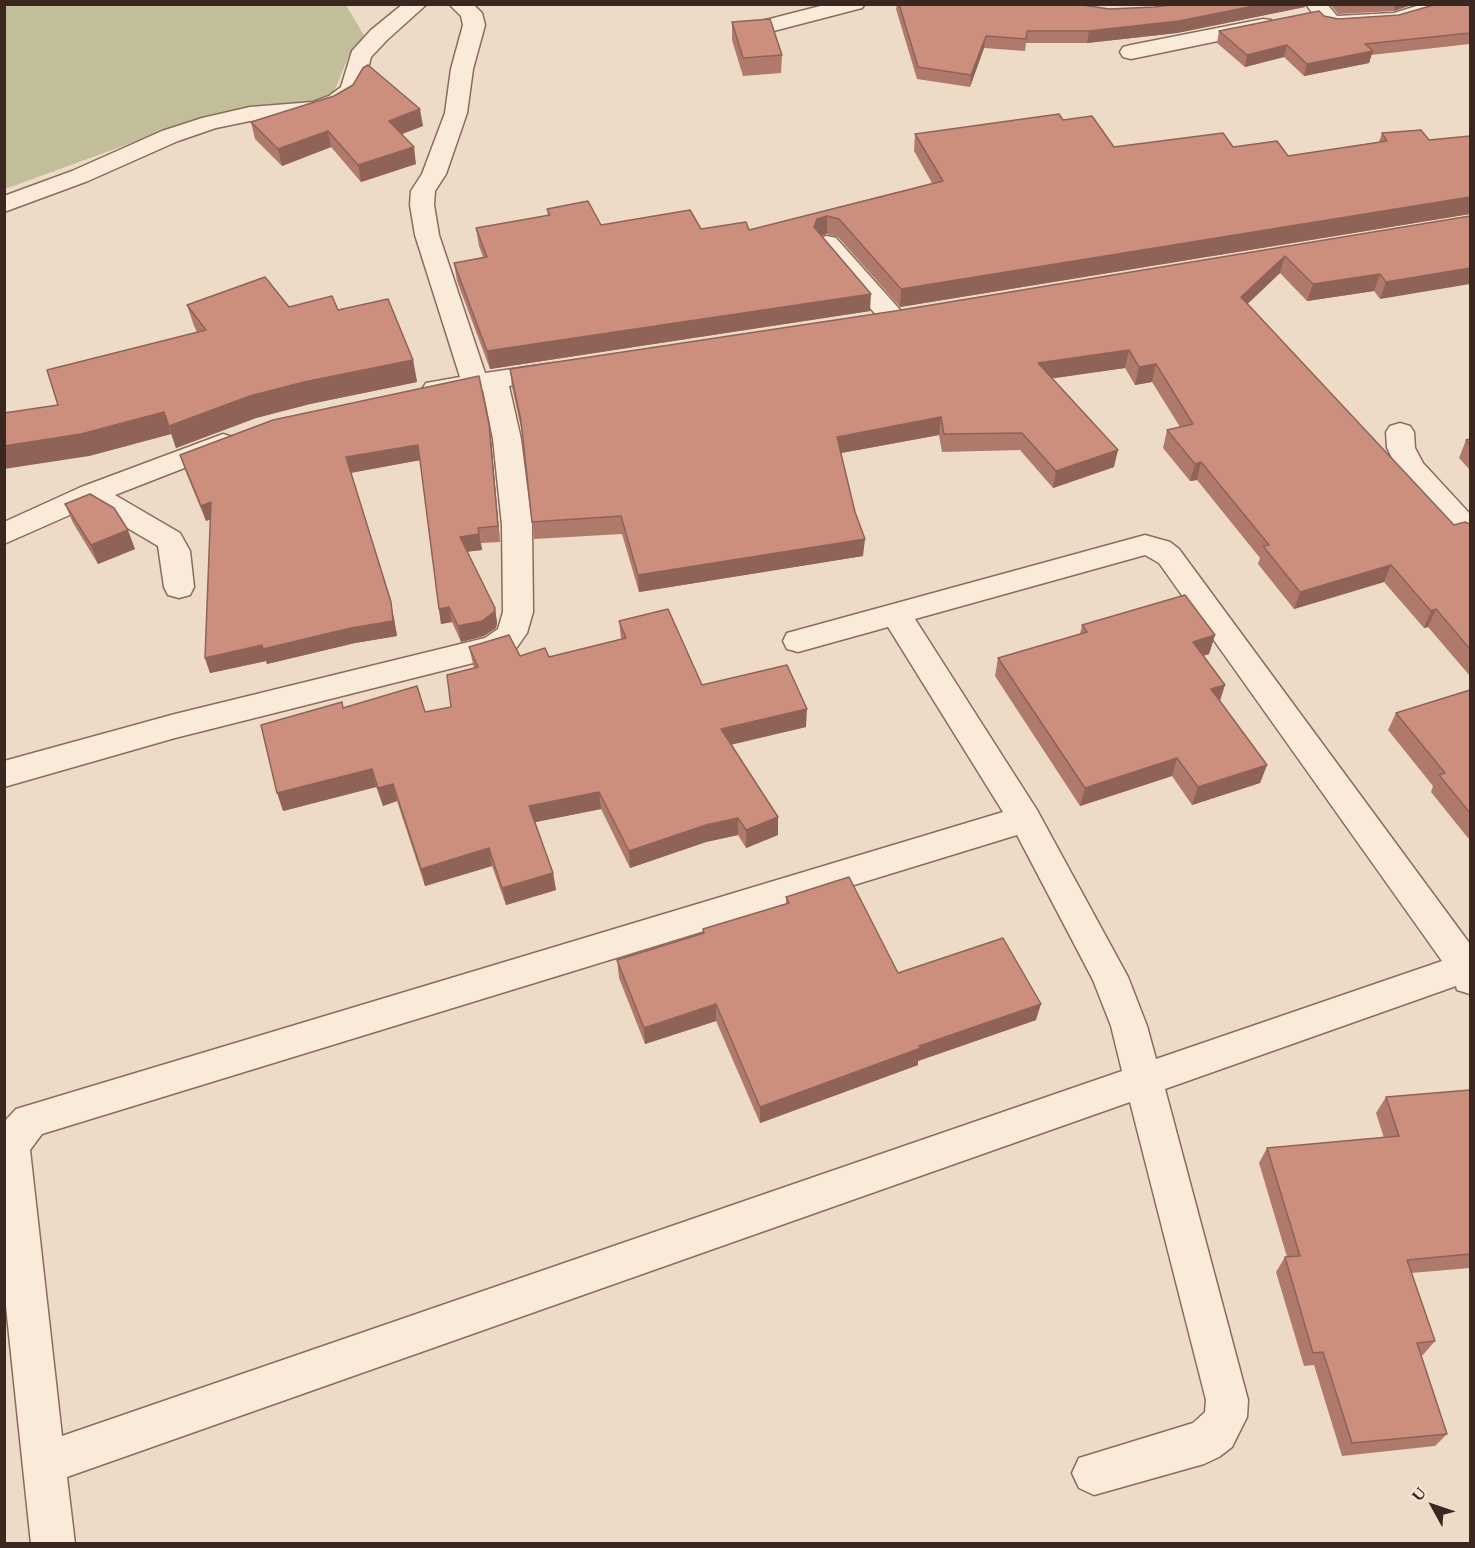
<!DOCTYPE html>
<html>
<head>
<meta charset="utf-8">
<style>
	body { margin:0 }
	#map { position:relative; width:1475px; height:1548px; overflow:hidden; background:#eedbc7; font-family:Spectral,serif }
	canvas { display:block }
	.frame { position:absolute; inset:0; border:6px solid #3a2720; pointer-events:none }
	.north { position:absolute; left:1403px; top:1476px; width:60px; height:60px; -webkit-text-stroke:4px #f6e6d7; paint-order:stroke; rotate:310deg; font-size:16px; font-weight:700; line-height:24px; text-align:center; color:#3a2720 }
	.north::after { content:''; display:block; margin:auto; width:21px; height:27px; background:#3a2720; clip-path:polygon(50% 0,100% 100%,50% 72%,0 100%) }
</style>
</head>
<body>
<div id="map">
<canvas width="1475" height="1548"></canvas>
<div class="frame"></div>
<div class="north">U</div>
</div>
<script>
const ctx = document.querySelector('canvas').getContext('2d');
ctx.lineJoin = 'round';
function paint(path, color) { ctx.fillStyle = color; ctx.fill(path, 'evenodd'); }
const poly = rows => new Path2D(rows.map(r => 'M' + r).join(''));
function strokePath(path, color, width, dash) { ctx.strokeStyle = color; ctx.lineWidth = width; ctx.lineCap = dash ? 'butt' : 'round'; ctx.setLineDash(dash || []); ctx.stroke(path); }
paint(poly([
	[4,5,346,5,365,37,349,55,334,92,313,101,256,106,197,119,5,189]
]), '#c2be99');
const street = poly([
	[403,4,427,4,387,40,371,57,363,87,355,100,345,106,317,116,250,121,216,128,178,141,88,181,4,212,4,196,72,171,162,131,202,118,250,107,313,102,329,96,341,87,352,51,371,30,403,4],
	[449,4,473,4,482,13,485,25,473,69,467,113,446,174,435,191,434,205,439,235,485,373,554,363,563,365,567,371,563,377,509,386,521,439,532,525,533,612,527,633,515,650,493,658,175,738,4,787,4,761,175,714,485,638,498,629,503,612,502,525,493,439,483,390,436,398,426,395,422,389,426,383,460,377,415,235,410,205,411,191,422,174,445,113,451,69,463,25,461,16,449,4],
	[828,4,865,4,862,8,766,33,758,32,755,27,758,22,828,4],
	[1306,4,1327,4,1337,16,1394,13,1423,4,1458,4,1455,8,1395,25,1335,29,1321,26,1306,4],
	[1263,19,1271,20,1274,25,1271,30,1131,59,1123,57,1120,52,1123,47,1131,45,1263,19],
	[827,236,836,238,902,312,906,318,902,324,893,326,884,324,818,248,815,243,818,238,827,236],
	[1400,423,1410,426,1414,432,1415,448,1423,463,1470,514,1470,542,1460,539,1397,468,1387,448,1386,432,1390,426,1400,423],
	[223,434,233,437,237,443,233,449,115,495,180,533,190,551,194,587,190,595,179,598,168,595,164,587,158,546,90,506,4,544,4,522,81,487,223,434],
	[1145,535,1170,542,1179,549,1470,944,1470,994,1457,990,1456,986,1165,1089,1248,1400,1247,1417,1232,1447,1219,1457,1204,1464,1094,1495,1079,1488,1072,1473,1079,1458,1193,1423,1205,1412,1206,1400,1130,1102,67,1477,75,1544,31,1544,4,1287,4,1122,16,1109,1003,812,888,627,798,652,787,649,783,641,787,633,798,630,1145,535],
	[1145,555,1159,563,1442,961,1156,1059,1147,1026,1128,977,1037,810,915,619,1145,555],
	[1017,835,1093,980,1111,1026,1122,1071,62,1436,30,1150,42,1134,1017,835]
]);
strokePath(street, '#8a6b5c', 3);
paint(street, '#f9eada');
paint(poly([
	[897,4,1076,4,1109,9,1305,7,1177,33,1087,43,1026,43,1025,51,984,48,970,87,917,79,896,9],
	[1330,4,1414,4,1394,11,1338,14],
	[1470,4,1470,44,1371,55,1369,63,1304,76,1284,57,1245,67,1217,43,1219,31,1324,16,1338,19,1399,15],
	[732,22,782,55,781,73,743,76,732,40],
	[353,85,423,126,401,134,416,164,361,182,331,147,282,166,255,139,251,122,334,96],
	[1063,120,1114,147,1233,147,1288,156,1379,142,1382,133,1429,140,1470,136,1470,215,1470,214,900,307,838,237,827,234,821,235,870,311,490,369,457,281,454,263,483,257,479,246,476,228,548,216,547,209,601,225,701,229,749,230,932,183,914,151,915,134],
	[1470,216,1380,299,1374,291,1307,301,1280,273,1247,304,1454,525,1470,524,1470,676,1428,627,1424,628,1384,582,1294,609,1258,564,1260,558,1197,480,1190,481,1163,448,1167,430,1180,427,1152,382,1135,385,1125,368,1052,378,1114,467,1053,488,1020,450,942,452,939,435,841,453,863,556,639,592,622,534,534,539,523,437,512,387,510,369,895,311],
	[187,305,289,307,338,310,413,360,417,382,310,404,256,418,176,448,171,434,89,456,58,405,197,332,194,326],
	[491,439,500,542,481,543,482,550,467,552,495,608,497,623,496,628,484,636,461,642,452,622,441,624,439,609,420,460,351,473,394,618,397,636,355,643,267,664,266,661,210,673,205,658,211,519,206,521,185,470,180,455],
	[1470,439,1470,470,1459,458,1466,440],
	[65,504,135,549,98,564,73,523],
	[619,621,702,685,806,727,731,744,778,817,778,835,746,848,738,835,706,842,630,868,601,809,535,822,553,873,556,890,506,905,492,866,425,886,397,801,383,806,376,787,283,811,343,708,425,712,451,707,474,668,469,647,520,656,549,657,621,639],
	[1082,625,1215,635,1209,654,1203,656,1220,701,1267,765,1260,783,1192,805,1172,776,1080,806,995,676,998,658,1080,634],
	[1470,690,1470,837,1468,838,1431,792,1433,786,1388,730,1396,713],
	[786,897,898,973,1036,1020,918,1061,918,1065,760,1123,716,1021,645,1044,619,978,617,960,703,933,703,929,786,904],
	[1470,1090,1470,1268,1411,1273,1435,1341,1423,1355,1421,1355,1447,1434,1435,1446,1342,1456,1314,1365,1304,1366,1276,1272,1285,1257,1287,1257,1259,1163,1267,1148,1384,1138,1376,1113,1386,1097]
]), '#af7a6c');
paint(poly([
	[1264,4,1306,4,1305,7,1177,33,1087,43,1089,31],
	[1395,4,1414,4,1394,11],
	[986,36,984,48,970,87,971,75],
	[1287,45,1284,57,1245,67,1247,55],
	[1373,51,1369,63,1304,76,1307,64],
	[420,109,423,126,392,138,389,121],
	[328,131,331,147,282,166,278,149],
	[414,147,416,164,361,182,358,165],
	[1470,197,1470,214,900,307,901,289],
	[827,216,827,234,816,237,814,227,817,219],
	[1285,256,1280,273,1236,315,1241,297],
	[1470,268,1470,284,1380,299,1386,282],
	[1380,274,1374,291,1307,301,1313,284],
	[871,294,870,311,490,369,487,351],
	[1129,350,1125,368,1035,381,1038,363],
	[413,360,417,382,310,404,256,418,176,448,169,426,250,396,304,382],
	[1156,364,1152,382,1135,385,1139,367],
	[164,412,171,434,89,456,4,469,4,446],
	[941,417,939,435,836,454,837,437],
	[489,424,491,439,500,542,498,526],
	[418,445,421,460,349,473,346,457],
	[1118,450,1114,467,1053,488,1056,471],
	[1201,462,1197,480,1190,481,1195,464],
	[211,502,216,517,206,521,201,506],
	[128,530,135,549,98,564,91,545],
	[479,534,482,550,462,552,460,537],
	[865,539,863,556,639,592,638,575],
	[1391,565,1384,582,1294,609,1300,592],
	[391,602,397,636,355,643,267,664,266,661,210,673,205,658,262,645],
	[449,607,452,622,441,624,439,609],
	[495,608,497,623,496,628,484,636,461,642,458,626],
	[1436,609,1428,627,1424,628,1431,611],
	[1215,635,1209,654,1187,661,1193,642],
	[1225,685,1219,704,1211,689],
	[807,709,806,727,722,747,721,729],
	[1177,758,1172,776,1080,806,1085,788],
	[1267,765,1260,783,1192,805,1198,787],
	[372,769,376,787,283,811,277,793],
	[393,784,397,801,383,806,378,788],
	[599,792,601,809,531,823,529,806],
	[778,817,778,835,746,848,746,830],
	[738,818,738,835,706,842,630,868,629,851,706,825],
	[489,848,492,866,425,886,421,869],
	[553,873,556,890,506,905,502,888],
	[716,1004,716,1021,645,1044,644,1028],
	[1041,1004,1036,1020,918,1061,918,1065,760,1123,760,1107,919,1046]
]), '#8f6358');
const building = poly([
	[899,4,1076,4,1109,9,1154,7,1178,4,1264,4,1179,21,1089,31,1027,31,1026,39,986,36,971,75,918,67,899,4],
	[1437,4,1470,4,1470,33,1365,44,1373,51,1307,64,1287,45,1247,55,1219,31,1319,11,1324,16,1338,19,1399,15,1437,4],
	[770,19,782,55,743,58,732,22,770,19],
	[368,65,420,109,389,121,414,147,358,165,328,131,278,149,251,122,334,96,353,85,363,68,368,65],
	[1059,114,1063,120,1092,116,1114,147,1223,133,1233,147,1277,141,1288,156,1387,141,1382,133,1421,130,1429,140,1470,136,1470,197,901,289,839,219,827,216,817,219,814,227,871,294,487,351,454,263,487,257,476,228,550,215,547,209,588,201,601,225,690,210,701,229,746,222,749,230,943,181,915,134,1059,114],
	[1470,216,1470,268,1386,282,1380,274,1313,284,1285,256,1241,297,1454,525,1465,522,1470,524,1470,649,1436,609,1431,611,1391,565,1300,592,1263,546,1269,545,1201,462,1195,464,1167,430,1193,424,1156,364,1139,367,1129,350,1038,363,1118,450,1056,471,1022,433,944,434,941,417,837,437,855,512,865,539,638,575,621,516,532,522,521,421,510,369,895,311,1470,216],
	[265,277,289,307,332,296,338,310,388,299,413,360,304,382,250,396,169,426,164,412,81,434,4,446,4,413,58,405,47,370,206,330,187,305,265,277],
	[479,376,489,424,498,526,478,528,479,534,460,537,495,608,494,612,482,621,458,626,449,607,439,609,418,445,346,457,391,602,393,621,351,628,263,649,262,645,205,658,211,502,201,506,180,455,273,420,479,376],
	[1470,439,1470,445,1466,440,1470,439],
	[90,494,114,508,128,530,91,545,65,504,90,494],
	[1185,595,1215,635,1193,642,1225,685,1211,689,1267,765,1198,787,1177,758,1085,788,998,658,1087,632,1082,625,1185,595],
	[668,609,702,685,787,665,807,709,721,729,778,817,746,830,738,818,706,825,629,851,599,792,529,806,553,873,502,888,489,848,421,869,393,784,378,788,372,769,277,793,261,725,342,702,343,708,417,686,425,712,451,707,447,675,478,667,469,647,509,635,520,656,545,648,549,657,626,638,619,621,668,609],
	[1470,690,1470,813,1439,775,1445,773,1396,713,1470,690],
	[849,877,898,973,1003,938,1041,1004,919,1046,921,1048,760,1107,716,1004,644,1028,617,960,704,933,703,929,789,903,786,897,849,877],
	[1470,1090,1470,1254,1407,1260,1435,1341,1417,1343,1447,1434,1352,1443,1323,1352,1313,1353,1285,1257,1300,1256,1267,1148,1399,1136,1386,1097,1470,1090]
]);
paint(building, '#cc8e7d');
strokePath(building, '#8f6358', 1.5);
</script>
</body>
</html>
